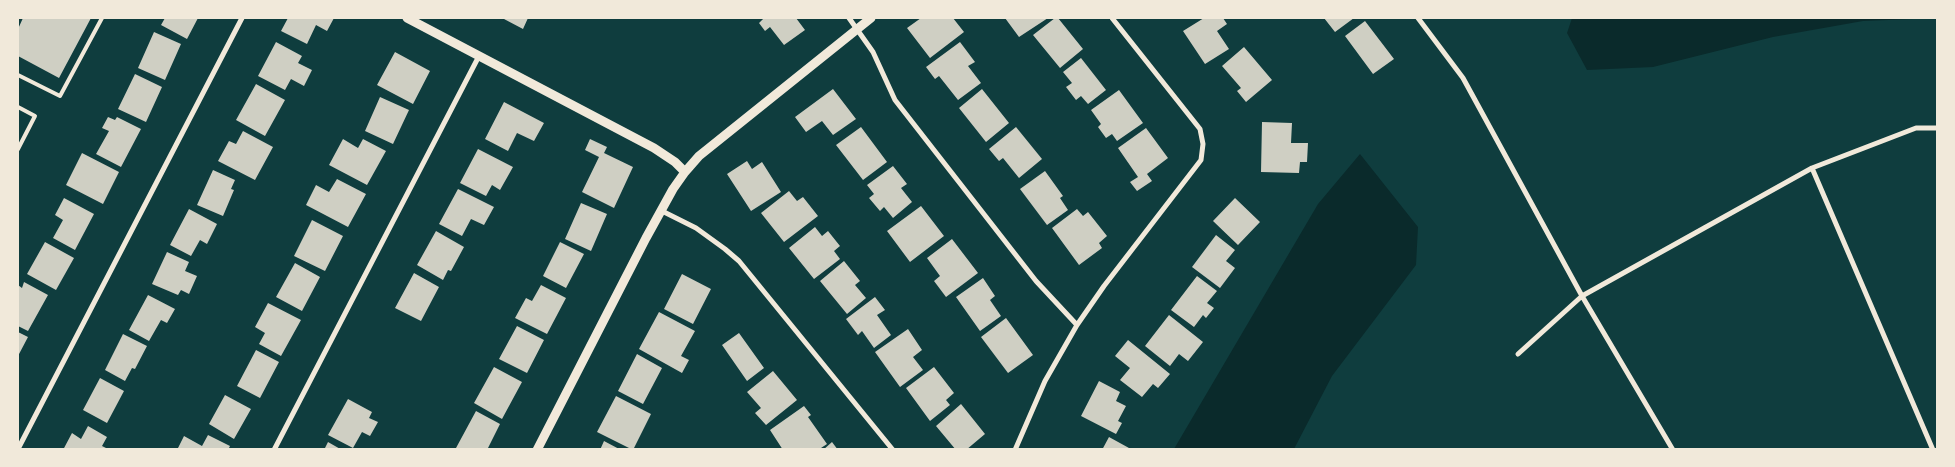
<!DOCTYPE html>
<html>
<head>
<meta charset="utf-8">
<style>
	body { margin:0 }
	#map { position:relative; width:1955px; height:467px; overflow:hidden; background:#0f3d3e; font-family:Lora,serif }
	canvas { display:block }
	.frame { position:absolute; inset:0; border:19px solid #f1e9da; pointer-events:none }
</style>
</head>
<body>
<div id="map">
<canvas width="1955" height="467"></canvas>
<div class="frame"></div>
</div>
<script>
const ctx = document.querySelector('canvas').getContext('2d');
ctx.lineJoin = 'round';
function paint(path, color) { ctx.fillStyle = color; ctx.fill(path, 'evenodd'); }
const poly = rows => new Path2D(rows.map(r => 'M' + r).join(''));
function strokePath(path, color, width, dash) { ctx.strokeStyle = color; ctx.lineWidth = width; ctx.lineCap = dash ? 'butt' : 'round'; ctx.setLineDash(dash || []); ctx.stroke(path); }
paint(poly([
	[1572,18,1938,18,1863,21,1773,37,1653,67,1587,70,1567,33],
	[1360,154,1418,227,1416,265,1332,376,1294,449,1174,449,1318,204]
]), '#0a2a2b');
paint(poly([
	[23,18,91,18,59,78,18,56,18,29],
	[165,18,198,18,187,39,161,25],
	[288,18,334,18,327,31,316,25,307,44,281,31],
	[504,18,528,18,523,29,504,19],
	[764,18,796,18,805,30,784,45,770,27,765,31,759,23],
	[921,18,953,18,964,32,930,58,907,28],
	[1005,18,1048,18,1019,37],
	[1055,18,1058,18,1083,49,1060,68,1033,35],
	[1204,18,1223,18,1227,24,1217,31,1229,49,1205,64,1183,31],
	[1324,18,1354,18,1335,32],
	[1365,21,1394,59,1373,74,1345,36],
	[154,32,181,44,165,80,138,68],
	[276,42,302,56,298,63,312,70,304,86,291,79,285,90,258,76],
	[960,42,975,62,968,66,981,83,958,100,939,76,935,79,926,67],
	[1244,47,1272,80,1246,102,1237,91,1241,88,1222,66],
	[395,52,430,71,413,104,377,85],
	[1081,58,1106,90,1088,104,1081,96,1076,100,1066,87,1072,83,1063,72],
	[135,74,162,87,146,122,118,109],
	[256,84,285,100,265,136,236,120],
	[833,89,856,119,833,135,822,121,806,132,795,117],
	[982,89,1009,123,986,142,959,108],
	[1119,90,1143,123,1117,141,1112,134,1106,138,1098,127,1101,124,1091,110],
	[380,97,409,110,393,144,365,131],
	[504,102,544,123,534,141,517,133,508,151,485,139],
	[108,117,115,120,117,117,141,129,121,167,96,154,109,131,102,128],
	[1262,122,1292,123,1291,143,1308,143,1307,162,1300,162,1299,173,1261,172],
	[861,127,887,162,863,180,836,145],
	[1016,127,1042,159,1019,178,1003,158,999,161,989,149],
	[1146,128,1168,158,1147,174,1152,181,1137,191,1130,182,1138,177,1118,148],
	[243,131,273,147,255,180,218,161,229,141,236,144],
	[343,139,358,148,363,139,386,151,367,185,329,165],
	[590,139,607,147,604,153,633,167,614,208,582,192,599,157,585,150],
	[478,149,513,167,500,190,492,185,486,196,460,183],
	[82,153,119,172,103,204,66,185],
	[747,161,752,169,762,162,781,192,751,211,727,174],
	[893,166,907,184,901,188,912,202,893,218,884,207,880,211,869,198,874,194,867,185],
	[213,170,235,180,231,189,234,190,223,216,197,205],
	[1045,171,1063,196,1060,198,1068,210,1047,225,1020,189],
	[337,179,366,194,348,227,306,205,316,185,329,192],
	[458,189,494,207,484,225,471,219,462,236,439,224],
	[789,191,797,201,803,197,818,216,784,242,761,213],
	[64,198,94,214,75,250,53,238,63,220,55,215],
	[1235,198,1260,222,1238,245,1213,221],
	[581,203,607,214,591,251,565,239],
	[921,206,944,236,910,262,887,231],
	[189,209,217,224,207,244,200,240,191,256,170,245],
	[1077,209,1083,216,1088,212,1107,236,1099,243,1102,248,1079,265,1052,228],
	[312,220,343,236,325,271,294,256],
	[815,227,822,236,828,231,840,246,834,251,840,259,814,279,789,248],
	[436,231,464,247,451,271,448,270,443,280,417,265],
	[1216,235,1235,250,1226,261,1235,268,1220,288,1192,267],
	[952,239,978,273,946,297,934,281,940,276,927,258],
	[45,242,74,258,56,290,27,274],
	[560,242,584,254,566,288,543,276],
	[167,252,189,262,185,271,197,276,189,294,181,290,178,295,152,284],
	[844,261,860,281,855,285,866,298,847,314,820,281],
	[295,263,320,277,302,311,276,297],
	[414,273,439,287,421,321,395,308],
	[682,274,711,289,693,324,664,309],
	[1197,276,1217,291,1207,303,1214,308,1206,318,1203,315,1194,327,1171,310],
	[983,278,995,296,990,300,1001,316,980,331,956,297],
	[24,282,48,295,28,331,18,326,18,285,22,288],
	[541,285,566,298,547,334,515,318,526,298,532,301],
	[148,295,175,309,167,323,161,320,149,341,129,330],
	[875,297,885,310,877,315,891,335,874,348,862,331,858,335,846,319],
	[268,303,301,320,281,356,259,344,265,333,255,327],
	[659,312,695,331,681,356,689,360,682,373,639,349],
	[1169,315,1203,342,1188,361,1179,354,1170,366,1145,346],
	[1006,318,1033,355,1008,373,981,337],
	[517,326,544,340,527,373,499,359],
	[908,329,922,350,913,357,923,370,900,387,875,352],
	[18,332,28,337,18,356],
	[739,333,764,368,747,381,722,345],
	[123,334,147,346,135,369,132,368,125,381,105,370],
	[1128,340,1170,374,1158,388,1153,384,1142,397,1120,380,1130,368,1115,356],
	[256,350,279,362,260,398,237,386],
	[637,354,662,368,643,404,618,391],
	[494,367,522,382,502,419,474,403],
	[934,367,954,393,946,400,950,405,930,421,906,388],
	[773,371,797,400,766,425,755,413,761,408,747,392],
	[100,378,124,391,107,423,83,410],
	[1099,381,1120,392,1116,401,1126,406,1118,421,1122,423,1116,434,1081,416],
	[225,395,251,409,234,439,209,424],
	[616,396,651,414,633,450,597,432],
	[348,399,372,412,369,418,378,422,370,436,362,432,353,448,328,435],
	[961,404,985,434,966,450,956,450,936,426],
	[804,406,811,415,808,417,827,444,818,450,783,450,770,430],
	[476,411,500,424,487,450,459,450,456,448],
	[88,426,107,437,102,446,106,448,105,450,63,450,72,433,81,439],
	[208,435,230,446,228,450,177,450,184,436,202,446],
	[1109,437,1129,448,1128,450,1102,450],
	[604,441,621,450,600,450],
	[328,442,342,450,324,450],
	[832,442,838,450,823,450]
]), '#cfcfc3');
strokePath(poly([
	[18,75,60,96,102,18],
	[18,107,35,116,18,149]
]), '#f1e9da', 4);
strokePath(poly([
	[849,18,873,52,895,100,1036,281,1077,325],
	[1418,18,1463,78,1582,296,1673,450],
	[1812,168,1933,450],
	[662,211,696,228,725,249,739,261,893,450],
	[1518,354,1582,296,1812,168,1916,128,1938,128],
	[18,449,242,18],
	[274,450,479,56],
	[1015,450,1045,381,1077,325,1104,286,1201,160,1203,144,1200,129,1112,18]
]), '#f1e9da', 5);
strokePath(poly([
	[407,18,654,148,675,162,685,172],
	[537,450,646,238,673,189,685,172,699,156,871,18]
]), '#f1e9da', 9);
</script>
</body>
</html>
